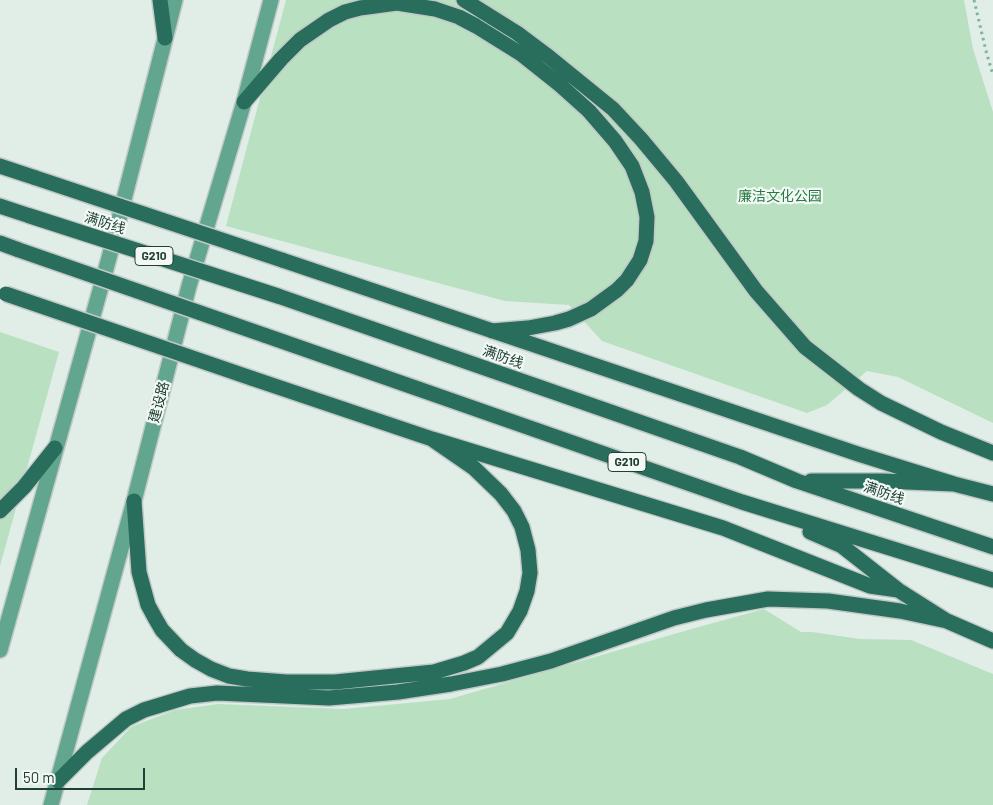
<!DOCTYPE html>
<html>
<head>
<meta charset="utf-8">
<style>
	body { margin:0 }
	#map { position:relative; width:993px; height:805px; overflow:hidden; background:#e1ede7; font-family:Barlow,sans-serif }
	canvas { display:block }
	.scale { position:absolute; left:15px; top:768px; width:130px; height:22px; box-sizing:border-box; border:2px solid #203f35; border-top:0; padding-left:6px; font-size:15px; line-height:18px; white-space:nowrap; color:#203f35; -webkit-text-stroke:4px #f2f9f5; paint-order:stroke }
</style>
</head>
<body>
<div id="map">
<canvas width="993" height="805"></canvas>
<div class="scale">50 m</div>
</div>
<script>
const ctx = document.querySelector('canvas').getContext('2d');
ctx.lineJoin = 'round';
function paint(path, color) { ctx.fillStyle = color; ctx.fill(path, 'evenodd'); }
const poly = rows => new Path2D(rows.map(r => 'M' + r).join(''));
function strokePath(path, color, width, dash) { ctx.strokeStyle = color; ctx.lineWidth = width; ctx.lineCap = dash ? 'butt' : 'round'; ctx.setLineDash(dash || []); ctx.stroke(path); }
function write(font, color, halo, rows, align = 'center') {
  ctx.font = font + ' Barlow,"Noto Sans SC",sans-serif'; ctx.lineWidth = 4.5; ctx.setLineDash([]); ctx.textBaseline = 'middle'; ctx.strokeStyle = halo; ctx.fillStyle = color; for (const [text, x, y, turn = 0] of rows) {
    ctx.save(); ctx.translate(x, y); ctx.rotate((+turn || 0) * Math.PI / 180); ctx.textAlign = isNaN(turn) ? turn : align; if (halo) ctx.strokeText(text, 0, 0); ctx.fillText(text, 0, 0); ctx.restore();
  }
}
paint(poly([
	[286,0,964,0,973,49,993,112,993,423,898,377,867,371,827,405,807,413,602,341,569,305,505,301,226,226],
	[0,332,59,352,0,566],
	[764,609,801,632,812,632,860,639,911,640,993,674,993,805,87,805,102,758,131,727,175,710,218,704,344,709,450,699,688,630]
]), '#b8e0c1');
const major = poly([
	[0,650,109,258,175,0],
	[51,805,134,501,189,286,244,102,271,0]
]);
const highway = poly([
	[160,0,165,38],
	[464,0,517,33,549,57,613,109,641,139,676,181,756,291,805,347,859,389,881,403,941,432,993,453],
	[244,102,281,59,300,40,329,20,345,12,360,8,397,3,435,9,459,17,476,26,521,54,560,85,589,111,615,141,632,166,642,192,647,217,646,241,640,260,627,280,617,290,591,309,569,319,555,323,528,328,492,331],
	[0,166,36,178],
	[0,206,30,216],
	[0,243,19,250],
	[282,260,858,454,954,484],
	[278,296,740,457,797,481,993,547],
	[264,335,742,502,993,580],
	[251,378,432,439,723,528,870,586,898,590],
	[811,481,883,481,954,484,993,494],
	[134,501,139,572,148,605,155,618,162,630,181,650,195,660,211,669,229,676,247,679,286,682,335,682,434,672,464,663,478,657,507,633,520,611,527,591,530,573,528,550,522,527,514,511,501,494,474,468,432,439],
	[0,511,24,487,55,448],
	[810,532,842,546,898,590,947,621,993,641],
	[58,781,87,752,126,719,144,710,190,696,217,693,329,698,398,692,451,684,502,674,551,661,674,618,706,610,768,599,828,601,900,611,947,621]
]);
strokePath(major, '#c1c9c6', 18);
strokePath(highway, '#c1c9c6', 18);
strokePath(poly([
	[974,0,986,51,993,75]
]), '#7fb3a0', 3, [2.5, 4]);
strokePath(major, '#62a690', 15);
strokePath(highway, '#296e5c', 15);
const highwayBridge = poly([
	[36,178,282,260],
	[30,216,278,296],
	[19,250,264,335],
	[6,294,251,378]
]);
strokePath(highwayBridge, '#c1c9c6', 18, []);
strokePath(highwayBridge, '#296e5c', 15);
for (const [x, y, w] of [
	[154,256,38],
	[627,462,38]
]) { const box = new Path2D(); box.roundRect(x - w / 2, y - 9.5, w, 19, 4); ctx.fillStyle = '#f2f9f5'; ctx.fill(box); strokePath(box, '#203f35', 1); }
write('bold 12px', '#203f35', null, [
	["G210",154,256],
	["G210",627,462]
]);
write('14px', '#277a41', '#f2f9f5', [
	["廉洁文化公园",780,196]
]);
write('14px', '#203f35', '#f2f9f5', [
	["满防线",105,223,18],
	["满防线",503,357,19],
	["建设路",159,402,-75],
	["满防线",884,493,19]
]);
</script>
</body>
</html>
